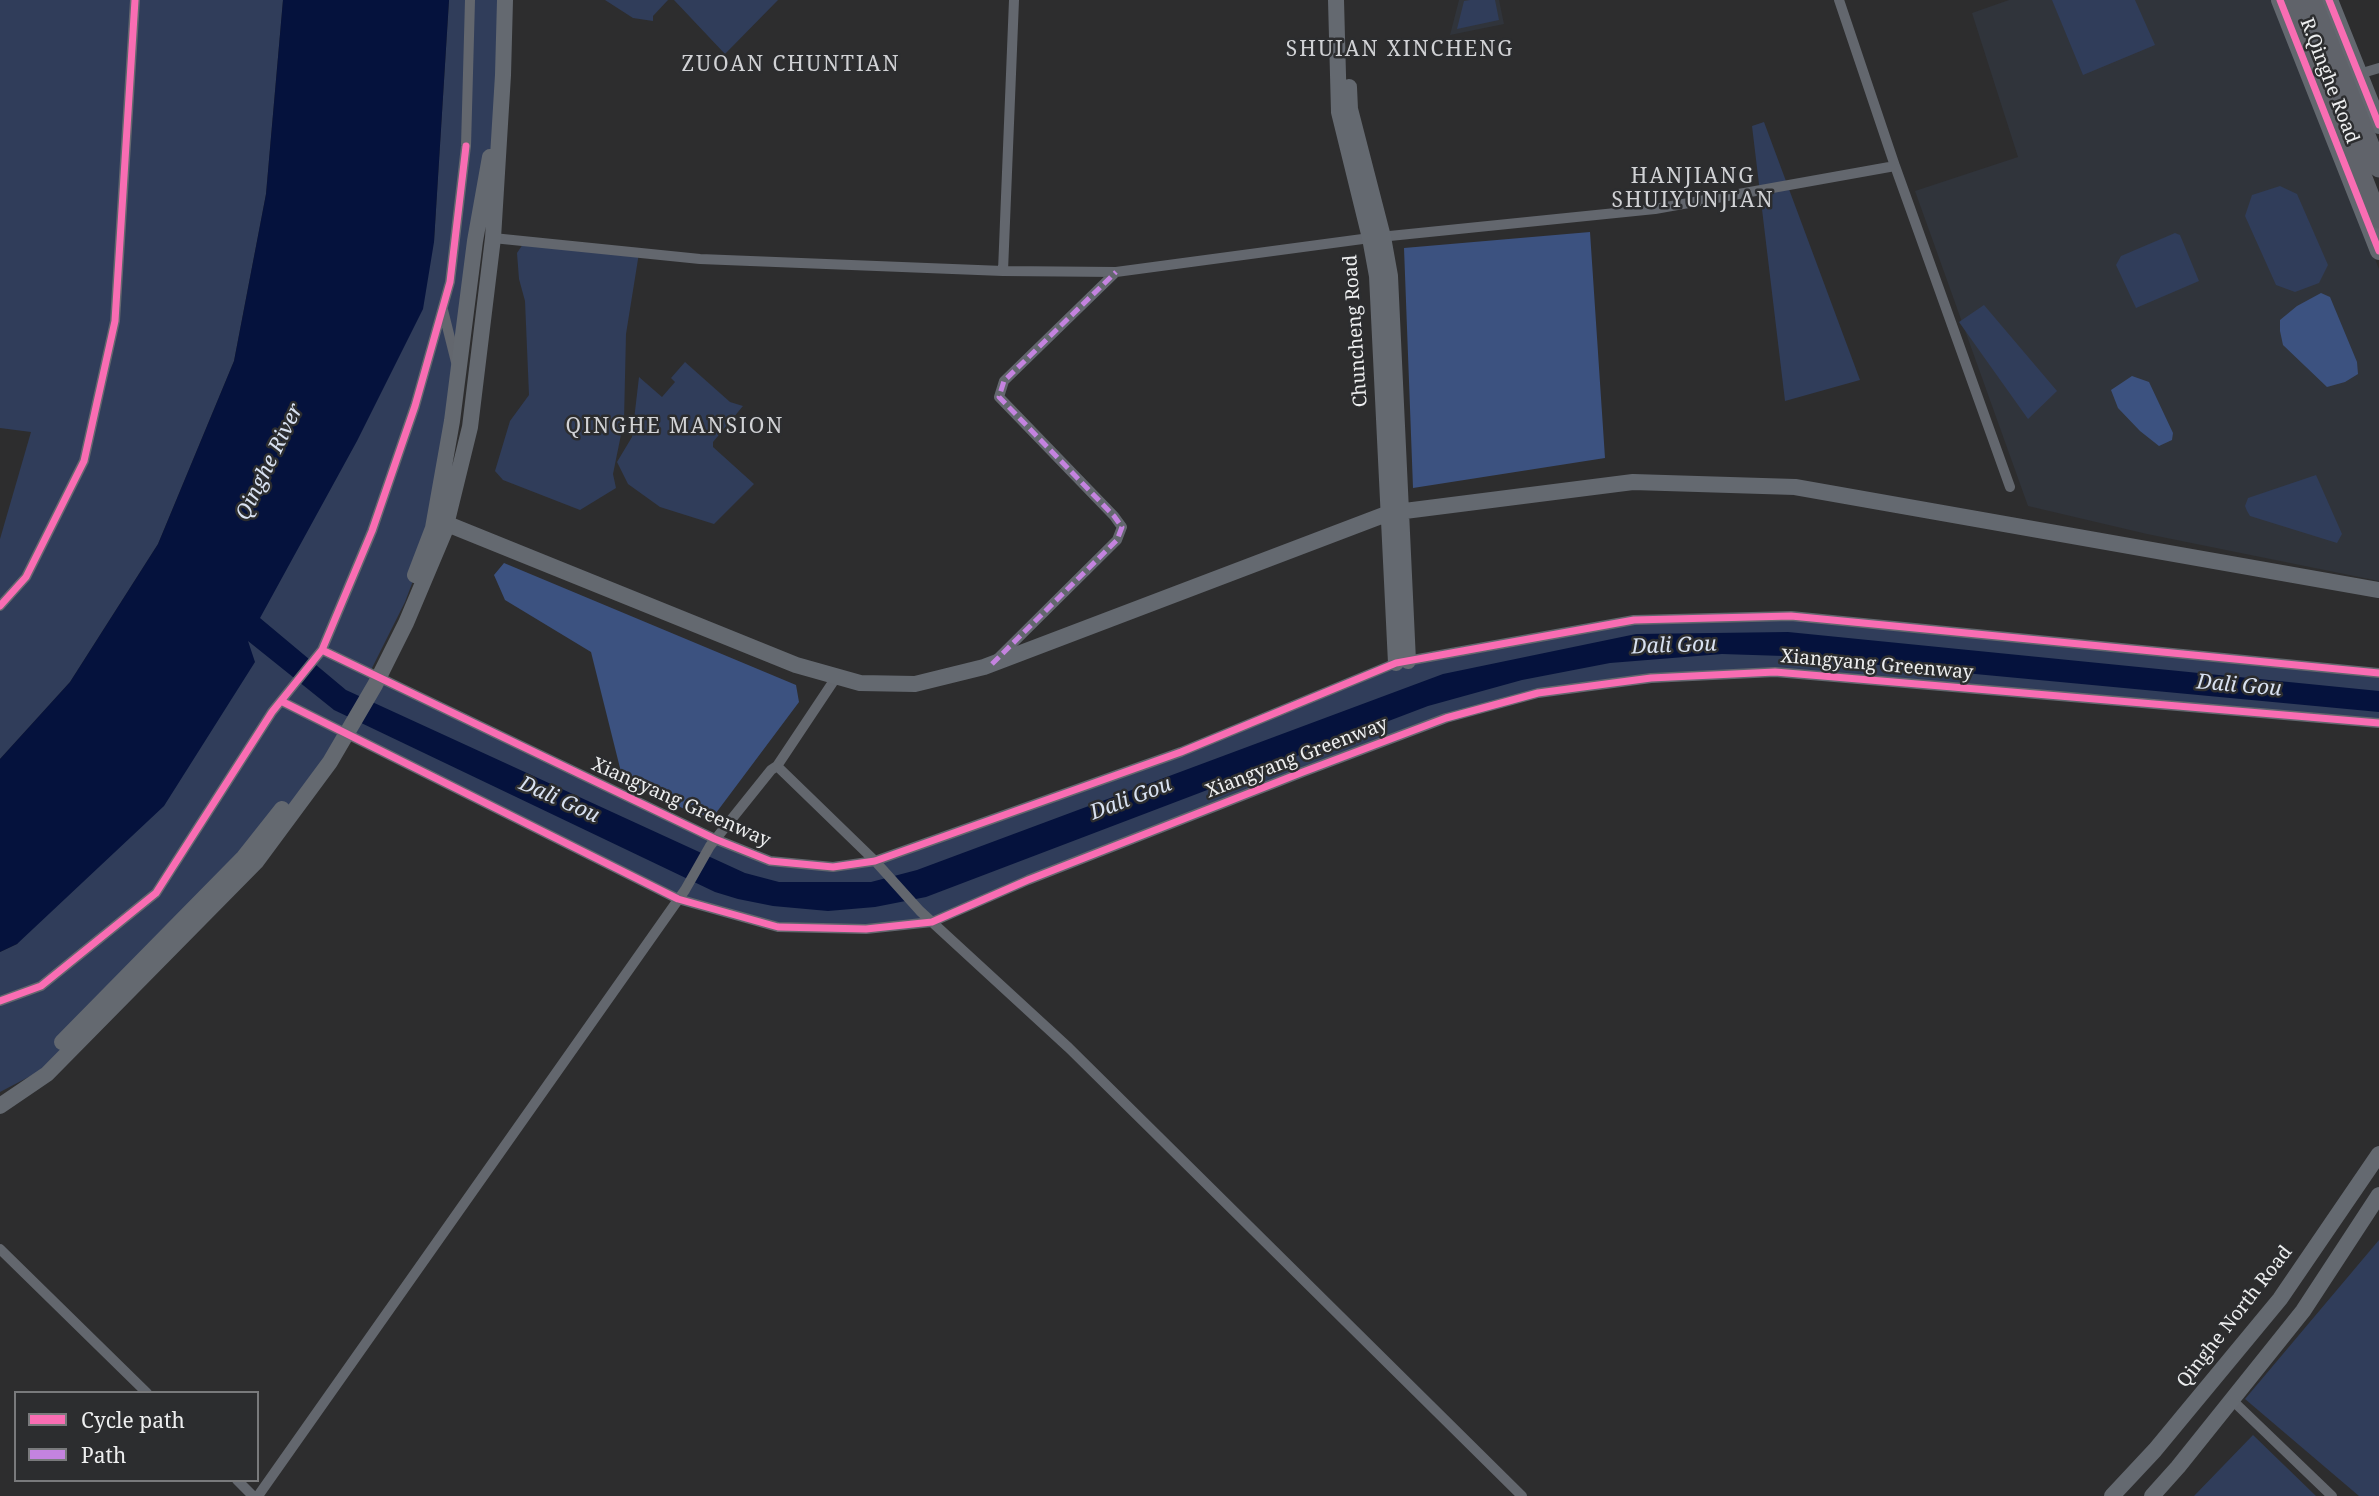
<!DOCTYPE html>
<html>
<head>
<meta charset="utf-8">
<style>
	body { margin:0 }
	#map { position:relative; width:2379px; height:1496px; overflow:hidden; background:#2d2d2e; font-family:"Noto Serif",serif }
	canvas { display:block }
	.legend { position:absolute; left:14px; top:1391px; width:245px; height:91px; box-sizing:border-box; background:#2c2d2f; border:2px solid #797a7c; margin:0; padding:9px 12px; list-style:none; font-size:21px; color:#edeeef }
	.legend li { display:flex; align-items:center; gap:14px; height:35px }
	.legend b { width:35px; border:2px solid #797a7c }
</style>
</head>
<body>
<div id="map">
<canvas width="2379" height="1496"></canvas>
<ul class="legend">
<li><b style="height:9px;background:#f96db3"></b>Cycle path</li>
<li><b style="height:9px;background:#c483df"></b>Path</li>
</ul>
</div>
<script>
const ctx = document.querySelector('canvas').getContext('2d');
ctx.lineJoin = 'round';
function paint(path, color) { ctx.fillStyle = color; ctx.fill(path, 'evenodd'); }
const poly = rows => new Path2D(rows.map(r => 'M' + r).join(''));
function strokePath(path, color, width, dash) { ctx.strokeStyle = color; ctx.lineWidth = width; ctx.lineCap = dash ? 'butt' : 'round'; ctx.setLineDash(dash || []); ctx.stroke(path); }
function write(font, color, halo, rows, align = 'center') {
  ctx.font = font + ' "Noto Serif",serif'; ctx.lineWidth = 5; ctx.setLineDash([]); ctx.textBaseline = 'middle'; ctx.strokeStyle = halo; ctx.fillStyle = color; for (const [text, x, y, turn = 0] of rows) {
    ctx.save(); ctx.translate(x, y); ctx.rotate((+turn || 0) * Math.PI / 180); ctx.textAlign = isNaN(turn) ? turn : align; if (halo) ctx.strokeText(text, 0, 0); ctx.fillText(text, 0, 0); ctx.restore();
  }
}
paint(poly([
	[1459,0,1499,0,1504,24,1450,35],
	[2009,0,2272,0,2379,269,2379,581,2147,534,2028,506,1915,191,2018,157,1972,13]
]), '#30343b');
paint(poly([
	[0,0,283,0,266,194,234,361,158,544,70,682,0,759,0,539,31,432,0,428],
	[449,0,505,0,503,75,433,528,405,602,370,672,770,861,833,867,875,861,1181,752,1385,667,1634,620,1791,616,2379,675,2379,723,1775,672,1538,693,1446,718,932,922,778,927,678,899,309,716,341,737,252,859,42,1070,0,1092,0,952,17,944,246,640,434,241],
	[605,0,668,0,653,16,653,21,633,18],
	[674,0,778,0,725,54],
	[1470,0,1495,0,1499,20,1457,29,1464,1],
	[2052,0,2135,0,2155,45,2083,75],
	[1764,122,1860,380,1785,401,1752,126],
	[2280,186,2297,194,2328,265,2319,283,2295,292,2276,285,2245,216,2252,195],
	[2175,233,2180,235,2199,281,2136,308,2116,265,2121,256],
	[525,241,639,253,626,334,624,420,613,474,616,488,580,510,503,480,495,471,510,421,529,395,525,301,519,279,517,253],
	[1984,305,2057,391,2028,419,1959,322],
	[685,362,730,402,743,406,713,442,713,447,754,484,714,524,660,507,628,484,617,462,632,437,639,377,662,397,675,382,671,378],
	[2316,475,2342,534,2337,543,2250,516,2247,511,2245,506,2248,498],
	[2379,1240,2379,1496,2359,1496,2245,1399],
	[2253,1435,2316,1496,2194,1496]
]), '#303d5a');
paint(poly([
	[1590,232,1605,458,1413,488,1404,248],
	[2321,293,2330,297,2357,362,2358,374,2345,382,2327,387,2283,345,2280,331,2280,320,2297,306],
	[2132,376,2149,382,2173,433,2172,440,2159,446,2140,431,2118,408,2111,390],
	[504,563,796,685,799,702,710,821,629,783,622,776,591,652,505,600,494,575]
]), '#3c5280');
paint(poly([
	[283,0,449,0,434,242,423,309,357,441,260,618,346,690,745,873,779,882,871,882,917,870,1443,674,1636,634,1788,632,2379,691,2379,712,1784,656,1722,654,1610,663,1522,680,1428,706,926,897,875,907,828,911,773,906,738,899,715,892,334,710,248,641,255,662,164,806,17,944,0,952,0,759,70,682,158,544,234,361,266,194]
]), '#05123d');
strokePath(poly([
	[2359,74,2379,68],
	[1895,166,2010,487],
	[493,238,700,259,1003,271,1116,272,1370,238,1655,209,1895,166,1839,0],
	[1003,271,1014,0],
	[443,310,456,362],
	[0,606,26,577,84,461,115,321,135,0],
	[322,650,715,839,770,861,833,867,875,861,1181,752,1396,663,1634,620,1791,616,2379,673],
	[996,660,1117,540,1122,527,1114,516,999,397,1004,381,1116,272],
	[281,701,678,899,778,927,866,929,932,922,1028,880,1303,772,1446,718,1538,693,1651,678,1775,672,2379,723],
	[777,766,837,676],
	[0,1001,41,986,156,893,272,712,322,650,372,531,415,406,450,282,466,146,470,0],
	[0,1249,147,1393],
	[2232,1400,2332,1496],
	[237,1480,253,1496],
	[258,1496,685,890,710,846,771,770,777,766,875,861,920,911,1069,1048,1522,1496]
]), '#63676e', 10);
strokePath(poly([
	[1336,0,1339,112,1370,238,1377,276,1396,663],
	[1349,87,1350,109,1383,237,1390,276,1408,661],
	[435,519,796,665,860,683,915,684,984,667,1389,513,1633,482,1795,487,2379,590],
	[415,575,433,528,452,421,475,241,490,157],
	[62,1042,244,857,282,809],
	[0,1106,47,1074,256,862,330,762,375,685,406,623,444,533,470,427,493,238,503,75,505,0],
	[2112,1496,2155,1450,2280,1299,2379,1154],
	[2152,1496,2178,1467,2303,1311,2379,1195]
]), '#646970', 16);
strokePath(poly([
	[2280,0,2379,251],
	[2329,0,2379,125]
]), '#63686f', 18);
strokePath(poly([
	[2294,0,2379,219],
	[2312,0,2379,168]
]), '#60636a', 19);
strokePath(poly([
	[992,664,1117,540,1122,527,1114,516,999,397,1004,381,1116,272]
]), '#c483df', 5, [10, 5]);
strokePath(poly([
	[2280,0,2379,251],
	[2329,0,2379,125],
	[0,606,26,577,84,461,115,321,135,0],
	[322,650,715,839,770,861,833,867,875,861,1181,752,1396,663,1634,620,1791,616,2379,673],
	[281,701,678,899,778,927,866,929,932,922,1028,880,1303,772,1446,718,1538,693,1651,678,1775,672,2379,723],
	[0,1001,41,986,156,893,272,712,322,650,372,531,415,406,450,282,466,146]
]), '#f96db3', 7);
write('19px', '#edeeef', '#2c2d2f', [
	["R.Qinghe Road",2329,81,69],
	["Chuncheng Road",1356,331,-94],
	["Xiangyang Greenway",1877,665,5],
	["Xiangyang Greenway",1297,758,-21],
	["Xiangyang Greenway",681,803,24],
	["Qinghe North Road",2235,1317,-52]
]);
ctx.letterSpacing = '2px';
write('21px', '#d1d2d5', '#2c2d2f', [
	["SHUIAN XINCHENG",1400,50],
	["ZUOAN CHUNTIAN",791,65],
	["HANJIANG",1693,177],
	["SHUIYUNJIAN",1693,201],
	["QINGHE MANSION",675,427]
]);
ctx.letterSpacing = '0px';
write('italic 21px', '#d8e1f1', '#2c2d2f', [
	["Qinghe River",270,462,-64],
	["Dali Gou",1674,646,-2],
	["Dali Gou",2239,686,5],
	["Dali Gou",1131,799,-21],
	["Dali Gou",559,800,24]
]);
</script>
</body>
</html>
